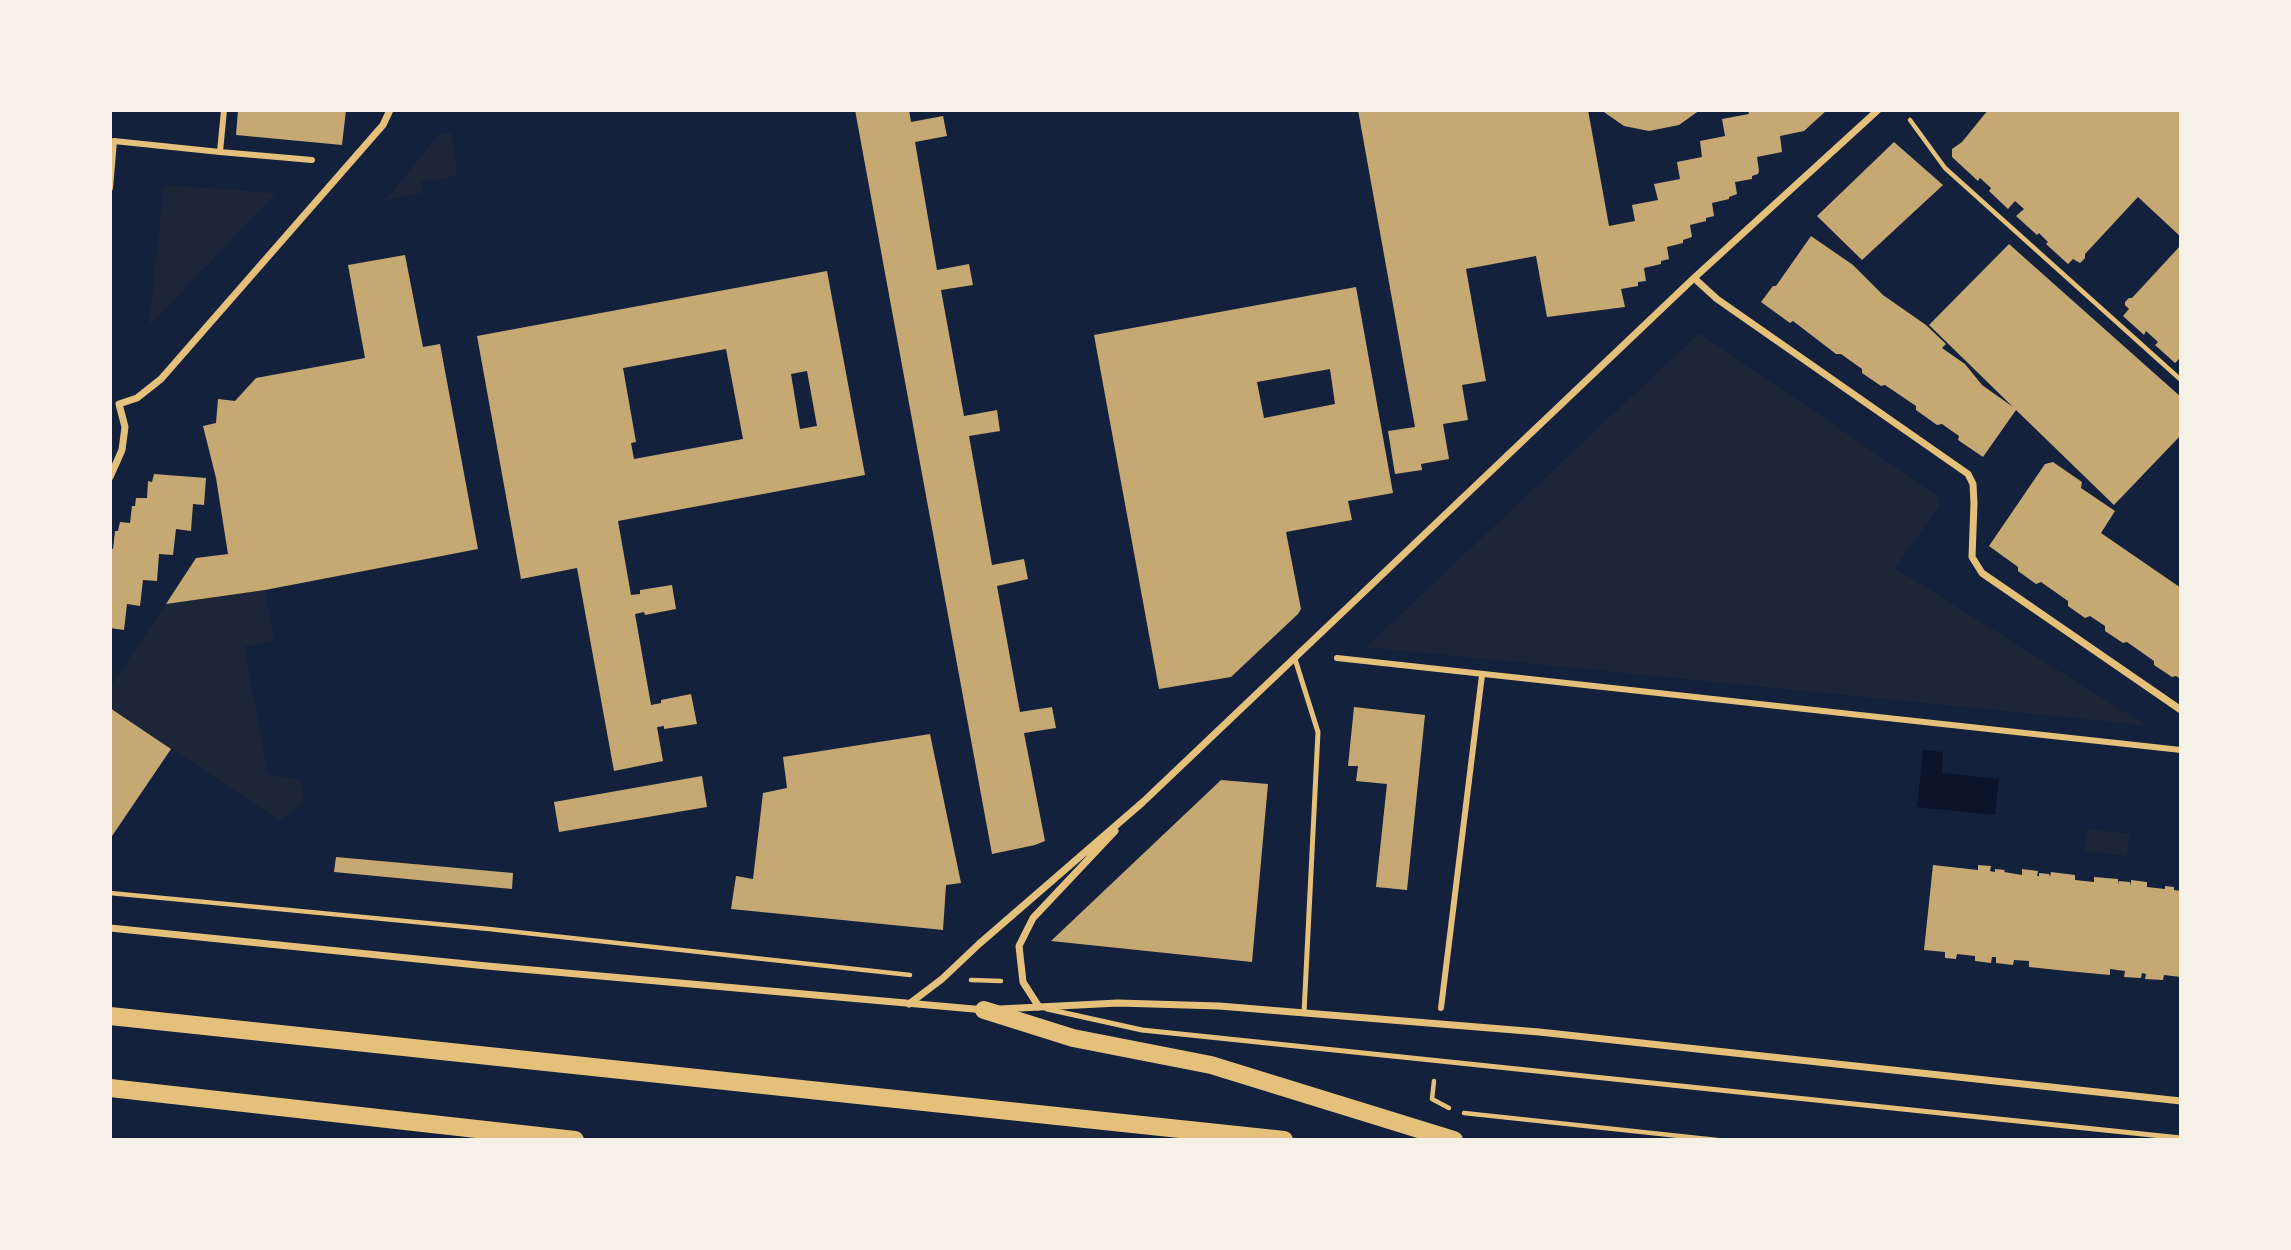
<!DOCTYPE html>
<html>
<head>
<meta charset="utf-8">
<style>
	body { margin:0 }
	#map { position:relative; width:2291px; height:1250px; overflow:hidden; background:#14213d; font-family:Mulish,sans-serif }
	canvas { display:block }
	.frame { position:absolute; inset:0; border:112px solid #f6f1e7; pointer-events:none }
</style>
</head>
<body>
<div id="map">
<canvas width="2291" height="1250"></canvas>
<div class="frame"></div>
</div>
<script>
const ctx = document.querySelector('canvas').getContext('2d');
ctx.lineJoin = 'round';
function paint(path, color) { ctx.fillStyle = color; ctx.fill(path, 'evenodd'); }
const poly = rows => new Path2D(rows.map(r => 'M' + r).join(''));
function strokePath(path, color, width, dash) { ctx.strokeStyle = color; ctx.lineWidth = width; ctx.lineCap = dash ? 'butt' : 'round'; ctx.setLineDash(dash || []); ctx.stroke(path); }
paint(poly([
	[439,134,452,134,457,176,421,182,421,193,386,200],
	[164,185,276,193,149,326],
	[1699,333,1938,496,1939,507,1895,568,2145,725,1366,647],
	[265,590,274,640,244,647,268,774,301,780,304,803,279,820,110,708,110,687,166,604],
	[2088,829,2130,834,2127,856,2085,851]
]), '#1d2539');
paint(poly([
	[1923,750,1943,752,1942,773,1999,779,1995,815,1917,807]
]), '#0b132b');
paint(poly([
	[238,110,346,110,342,145,236,135],
	[855,110,909,110,911,122,943,116,947,136,915,142,937,270,969,264,973,285,941,290,964,416,997,410,1000,431,969,436,992,565,1024,559,1028,579,997,586,1020,712,1052,707,1056,728,1024,733,1045,841,1035,845,992,854],
	[1358,110,1588,110,1609,226,1635,221,1632,205,1658,200,1654,184,1680,179,1677,162,1702,157,1700,141,1725,136,1722,119,1749,114,1748,110,1827,110,1804,131,1780,136,1782,152,1757,157,1759,171,1758,174,1752,176,1752,179,1735,182,1737,194,1729,197,1729,199,1712,203,1714,216,1706,218,1706,221,1690,225,1692,237,1683,240,1683,243,1667,247,1669,259,1661,261,1661,264,1644,268,1646,281,1638,282,1638,286,1621,289,1625,307,1547,317,1536,256,1466,269,1486,381,1462,385,1468,420,1443,424,1449,459,1421,464,1422,470,1395,474,1388,431,1415,427],
	[1601,110,1700,110,1679,125,1649,131,1624,126],
	[1988,110,2181,110,2181,237,2138,197,2085,254,2085,258,2080,263,2073,259,2068,264,2046,244,2048,242,2039,233,2037,235,2016,216,2024,209,2015,201,2008,209,1989,191,1991,188,1980,178,1978,181,1952,157,1952,149,1962,142],
	[1894,142,1943,185,1862,260,1817,216],
	[1811,236,1853,265,1883,295,1926,325,1946,344,1942,348,1965,364,1982,385,2013,407,1929,325,2009,244,2181,397,2181,435,2114,505,2016,410,1983,457,1958,440,1959,436,1942,424,1937,425,1916,410,1916,406,1885,385,1881,386,1862,373,1862,369,1841,354,1836,354,1793,321,1790,323,1761,302,1773,286,1776,286],
	[2181,245,2181,357,2175,363,2155,345,2158,342,2146,331,2144,335,2123,316,2129,309,2125,305,2125,302,2129,298,2132,298],
	[405,255,423,347,440,344,478,549,265,590,166,604,196,558,228,554,216,478,203,426,216,423,218,399,235,401,256,378,365,358,348,265],
	[827,271,865,475,618,521,631,595,640,594,640,590,672,585,676,609,645,615,644,612,635,614,651,705,661,703,661,700,691,694,697,724,664,729,664,726,657,727,663,761,614,771,577,568,521,579,477,336],
	[726,349,743,439,634,459,631,443,636,442,623,368],
	[807,371,817,426,800,429,791,374],
	[1356,287,1393,493,1348,501,1352,520,1286,532,1301,609,1298,614,1231,677,1159,689,1094,335],
	[1330,369,1335,404,1264,418,1257,382],
	[2053,462,2082,482,2081,488,2115,511,2101,533,2181,588,2181,679,2176,676,2172,677,2154,665,2154,661,2127,642,2123,643,2105,631,2105,626,2090,616,2085,618,2068,606,2068,601,2041,582,2036,584,2018,571,2018,567,1989,546,2045,464],
	[154,474,206,478,204,505,193,504,191,531,176,529,173,555,159,554,157,581,143,580,140,606,127,604,124,630,110,628,110,548,113,549,115,531,118,531,120,522,130,523,132,506,135,506,136,498,147,498,148,481,152,482],
	[1354,707,1425,715,1407,890,1376,887,1387,784,1356,781,1358,766,1348,766],
	[110,708,171,749,110,839],
	[930,734,961,883,946,885,943,930,731,909,736,876,753,879,763,793,787,788,783,757],
	[702,776,707,807,559,832,554,802],
	[1221,780,1268,784,1252,962,1051,941],
	[336,857,513,873,512,889,334,872],
	[1933,865,1978,870,1978,865,1991,866,1990,871,1995,872,1995,869,2005,870,2004,872,2022,875,2022,869,2038,871,2037,876,2039,876,2039,873,2049,874,2050,877,2051,872,2075,875,2075,880,2094,882,2094,877,2118,879,2118,884,2119,881,2130,882,2131,886,2131,880,2147,882,2147,887,2165,889,2165,886,2174,887,2174,890,2181,891,2181,977,2164,975,2163,980,2145,979,2146,974,2142,973,2141,978,2124,977,2125,971,2110,969,2110,975,2067,971,2029,967,2029,961,2014,960,2013,965,1996,963,1996,957,1992,957,1991,963,1975,961,1975,956,1957,954,1956,959,1945,958,1945,952,1924,950]
]), '#c6a872');
strokePath(poly([
	[1910,120,1945,168,2181,380],
	[110,893,489,929,910,975],
	[971,980,1001,981],
	[1434,1081,1432,1099,1449,1108],
	[1464,1113,1717,1140]
]), '#e5c07b', 4.5);
strokePath(poly([
	[1295,659,1318,732,1304,1013],
	[1047,1009,1142,1030,2181,1138]
]), '#e5c07b', 5);
strokePath(poly([
	[220,152,312,160],
	[110,188,114,141,220,152,224,110],
	[1337,658,2181,750],
	[1441,1008,1482,675]
]), '#e5c07b', 6);
strokePath(poly([
	[1694,278,1717,299,1968,474,1973,484,1974,503,1972,557,1982,573,2181,710],
	[110,477,122,450,125,427,119,404,137,398,161,379,383,125,390,110],
	[110,928,487,966,985,1010],
	[909,1004,942,979,979,944,1143,802,1694,278,1878,110],
	[1039,1007,1023,982,1019,946,1033,918,1115,831],
	[1000,1009,1118,1003,1219,1006,1539,1032,2181,1101]
]), '#e5c07b', 7);
strokePath(poly([
	[984,1010,1073,1038,1211,1065,1454,1140],
	[110,1016,1284,1140],
	[110,1088,575,1140]
]), '#e5c07b', 18);
</script>
</body>
</html>
